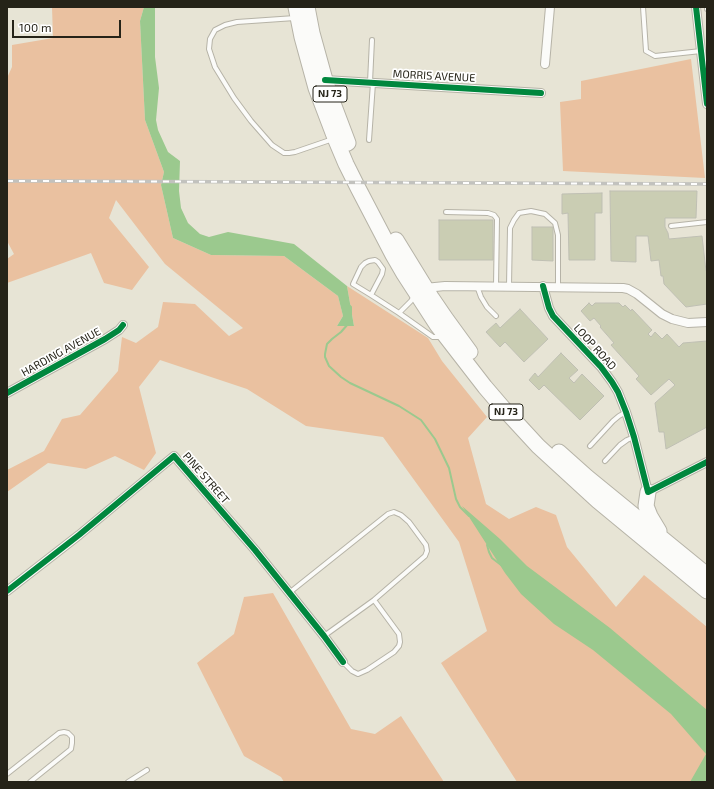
<!DOCTYPE html>
<html>
<head>
<meta charset="utf-8">
<style>
	body { margin:0 }
	#map { position:relative; width:714px; height:789px; overflow:hidden; background:#e7e4d5; font-family:"Exo 2",sans-serif }
	canvas { display:block }
	.frame { position:absolute; inset:0; border:8px solid #252318; pointer-events:none }
	.scale { position:absolute; left:12px; top:20px; width:109px; height:18px; box-sizing:border-box; border:2px solid #252318; border-top:0; padding-left:5px; font-size:12px; line-height:14px; white-space:nowrap; color:#252318; -webkit-text-stroke:3px #fff; paint-order:stroke }
</style>
</head>
<body>
<div id="map">
<canvas width="714" height="789"></canvas>
<div class="frame"></div>
<div class="scale">100 m</div>
</div>
<script>
const ctx = document.querySelector('canvas').getContext('2d');
ctx.lineJoin = 'round';
function paint(path, color) { ctx.fillStyle = color; ctx.fill(path, 'evenodd'); }
const poly = rows => new Path2D(rows.map(r => 'M' + r).join(''));
function strokePath(path, color, width, dash) { ctx.strokeStyle = color; ctx.lineWidth = width; ctx.lineCap = dash ? 'butt' : 'round'; ctx.setLineDash(dash || []); ctx.stroke(path); }
function write(font, color, halo, rows, align = 'center') {
  ctx.font = font + ' "Exo 2",sans-serif'; ctx.lineWidth = 3.5; ctx.setLineDash([]); ctx.textBaseline = 'middle'; ctx.strokeStyle = halo; ctx.fillStyle = color; for (const [text, x, y, turn = 0] of rows) {
    ctx.save(); ctx.translate(x, y); ctx.rotate((+turn || 0) * Math.PI / 180); ctx.textAlign = isNaN(turn) ? turn : align; if (halo) ctx.strokeText(text, 0, 0); ctx.fillText(text, 0, 0); ctx.restore();
  }
}
paint(poly([
	[52,7,144,7,140,21,145,120,164,172,161,185,173,238,211,255,284,256,338,296,343,316,337,326,354,326,347,286,428,338,442,361,487,417,468,438,486,504,509,519,536,507,556,515,567,547,616,607,644,575,707,627,707,782,517,782,441,663,487,631,459,542,383,437,306,426,247,389,160,360,139,387,156,453,144,470,115,456,86,469,48,463,7,492,7,470,44,451,62,419,80,415,118,371,122,337,136,343,158,327,163,302,195,304,229,336,243,328,165,264,116,200,109,218,149,267,132,290,104,283,91,253,7,283,7,259,14,254,7,241,7,78,12,67,12,45,53,38],
	[691,59,705,178,563,171,560,102,581,99,581,81],
	[273,593,351,729,375,734,401,716,444,782,284,782,281,777,244,756,197,663,234,634,244,597]
]), '#eac1a0');
paint(poly([
	[144,7,155,7,155,57,159,88,156,120,158,130,168,152,180,161,179,191,181,208,188,223,200,234,209,237,228,232,294,244,347,286,354,326,337,326,343,316,338,296,284,256,211,255,173,238,161,185,164,172,145,120,140,21],
	[462,506,500,539,527,566,610,628,707,710,707,782,690,782,706,754,671,714,593,650,554,624,521,594,505,573]
]), '#9bc98e');
strokePath(poly([
	[349,305,351,307,351,314],
	[348,324,341,332,332,339,327,344,325,354,325,357,329,366,341,377,350,383,399,406,421,420,435,439,449,468,456,499,460,507,469,516],
	[487,545,489,552,492,558,501,565]
]), '#9bc98e', 2);
const building = poly([
	[610,191,697,191,696,218,665,218,665,227,668,233,669,239,702,236,706,271,707,270,707,304,686,307,664,284,663,276,661,276,659,260,651,261,648,236,636,236,636,262,611,261,610,191],
	[602,193,602,213,595,213,595,260,569,260,568,213,562,214,562,194,602,193],
	[439,220,493,220,493,260,439,260,439,220],
	[532,227,553,227,553,261,532,260,532,227],
	[589,303,592,306,595,303,619,303,623,307,625,305,631,311,632,309,652,330,648,334,651,337,655,332,662,339,667,334,679,347,683,343,707,341,707,427,666,449,664,432,659,432,655,403,675,385,669,379,651,395,636,379,639,376,611,345,614,343,600,327,601,326,594,318,590,321,581,311,589,303],
	[520,309,548,339,524,362,505,342,500,347,486,332,496,323,500,328,520,309],
	[561,353,578,370,569,378,574,383,582,374,604,396,580,420,544,385,539,390,529,380,535,373,538,377,561,353]
]);
paint(building, '#cacdb3');
strokePath(building, '#bfbfb3', 1);
const lane = poly([
	[643,7,646,51,655,56,701,51],
	[707,7,707,9],
	[295,18,237,22,225,25,215,30,210,39,209,49,215,67,234,98,251,121,272,145,284,153,289,153,295,152,333,139],
	[370,82,372,40],
	[369,140,373,83],
	[446,212,488,213,494,215,497,219,496,286],
	[671,226,707,222],
	[477,286,481,297,487,307,496,316],
	[509,286,510,228,514,220,519,213,531,211,545,214,555,223,558,235,558,287],
	[371,295,382,274,383,269,378,262,375,260,369,261,365,263,361,267,353,284,371,295,399,313],
	[414,296,411,301,399,313,433,337,441,337],
	[590,446,613,421,619,416,626,412],
	[605,461,620,445,627,440,634,437],
	[289,593,388,514,394,512,401,515,409,522,426,545,427,551,425,556,374,600,324,636],
	[343,662,352,671,358,674,367,670,394,652,399,646,400,642,399,634,374,600],
	[7,774,59,733,64,732,68,733,72,737,72,743,71,749,30,782],
	[128,782,147,770]
]);
const street = poly([
	[696,7,707,104],
	[545,64,550,7],
	[325,80,541,93],
	[543,286,549,308,553,316,601,367,612,382,618,392,626,412,634,437,648,492,707,462],
	[425,288,445,286,623,288,628,289,637,294,662,314,672,319,688,323,707,322],
	[7,393,105,339,119,330,123,325],
	[7,591,79,535,174,456,255,550,324,636,343,662]
]);
const highway = poly([
	[296,7,302,37,316,88,335,138,346,164,358,188,393,255,404,274,437,325,485,387,503,408,538,446,598,501,707,591],
	[307,7,312,33,325,80,334,106,348,143],
	[396,240,431,297,446,319,470,352],
	[559,452,587,477,707,575],
	[648,492,646,506,650,516,659,531]
]);
strokePath(lane, '#b6b3a7', 6);
strokePath(street, '#b6b3a7', 10);
strokePath(highway, '#b6b3a7', 17);
strokePath(lane, '#fbfbf9', 4);
strokePath(street, '#fbfbf9', 8);
strokePath(highway, '#fbfbf9', 15);
const rail = poly([
	[7,181,48,181,707,184]
]);
strokePath(rail, '#c2c2be', 3.5);
strokePath(rail, '#fff', 2, [6]);
strokePath(poly([
	[696,7,707,104],
	[325,80,541,93],
	[543,286,549,308,553,316,601,367,612,382,618,392,626,412,634,437,648,492,707,462],
	[7,393,105,339,119,330,123,325],
	[7,591,79,535,174,456,255,550,324,636,343,662]
]), '#00873e', 6);
for (const [x, y, w] of [
	[330,94,34],
	[506,412,34]
]) { const box = new Path2D(); box.roundRect(x - w / 2, y - 8, w, 16, 3); ctx.fillStyle = '#fff'; ctx.fill(box); strokePath(box, '#252318', 1); }
write('bold 10px', '#252318', null, [
	["NJ 73",330,94],
	["NJ 73",506,412]
]);
write('11px', '#252318', '#fff', [
	["MORRIS AVENUE",434,76,3],
	["LOOP ROAD",595,347,48],
	["HARDING AVENUE",61,352,-29],
	["PINE STREET",206,478,49]
]);
</script>
</body>
</html>
